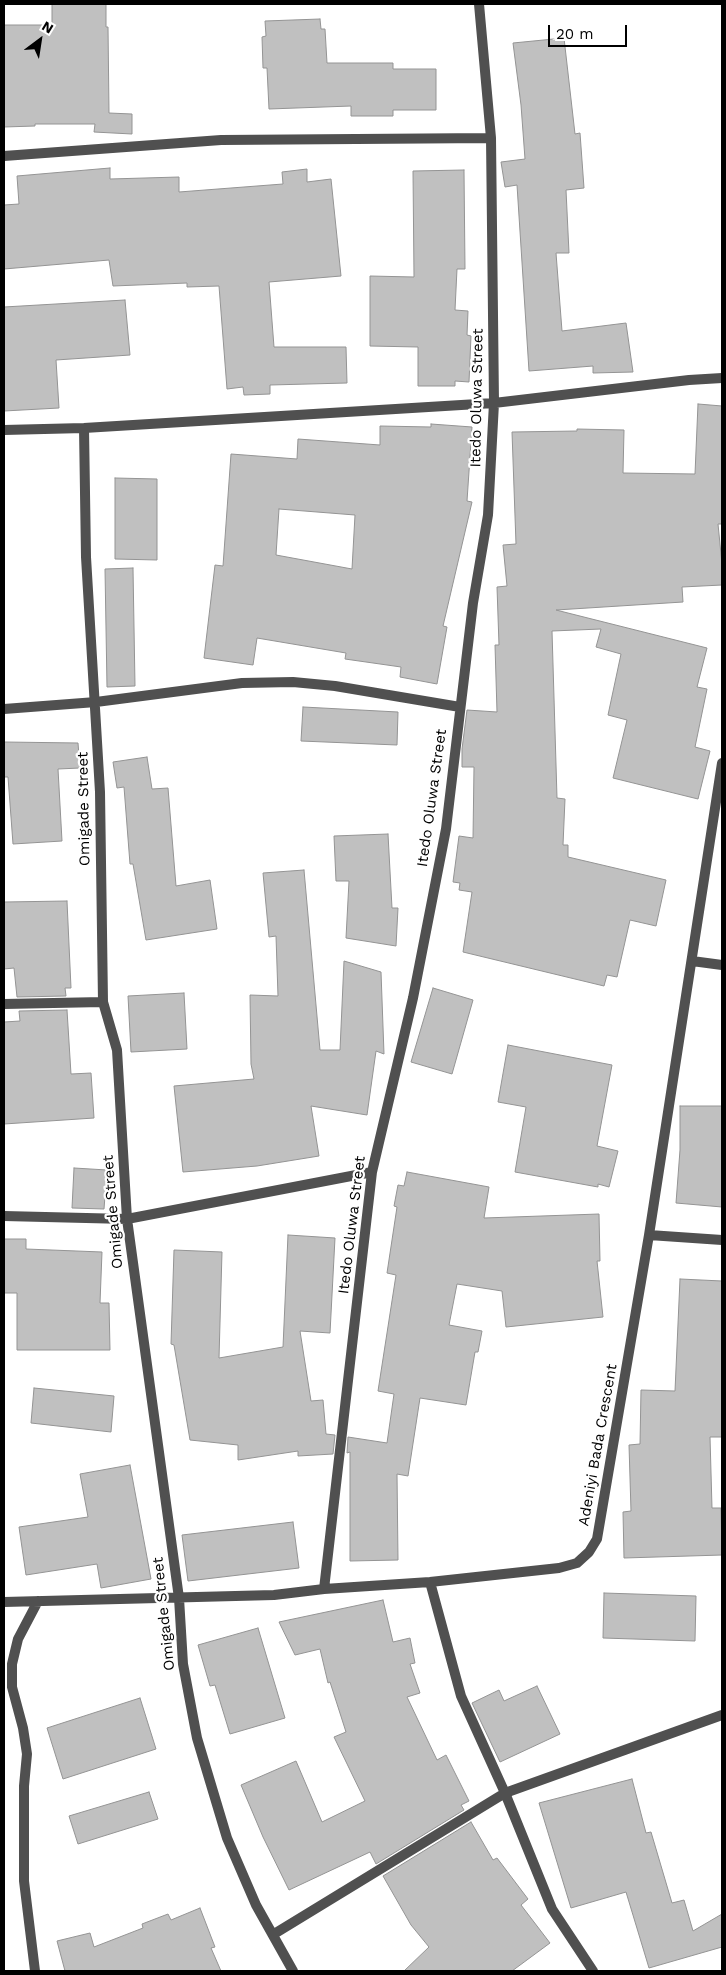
<!DOCTYPE html>
<html>
<head>
<meta charset="utf-8">
<style>
	body { margin:0 }
	#map { position:relative; width:726px; height:1975px; overflow:hidden; background:#fff; font-family:"Work Sans",sans-serif }
	canvas { display:block }
	.frame { position:absolute; inset:0; border:5px solid #000; pointer-events:none }
	.north { position:absolute; left:15px; top:15px; width:50px; height:50px; -webkit-text-stroke:4px #fff; paint-order:stroke; rotate:31deg; font-size:14px; font-weight:700; line-height:20px; text-align:center; color:#000 }
	.north::after { content:''; display:block; margin:auto; width:18px; height:22px; background:#000; clip-path:polygon(50% 0,100% 100%,50% 72%,0 100%) }
	.scale { position:absolute; left:548px; top:25px; width:79px; height:22px; box-sizing:border-box; border:2px solid #000; border-top:0; padding-left:6px; font-size:15px; line-height:18px; white-space:nowrap; color:#000; -webkit-text-stroke:4px #fff; paint-order:stroke }
</style>
</head>
<body>
<div id="map">
<canvas width="726" height="1975"></canvas>
<div class="frame"></div>
<div class="north">N</div>
<div class="scale">20 m</div>
</div>
<script>
const ctx = document.querySelector('canvas').getContext('2d');
ctx.lineJoin = 'round';
function paint(path, color) { ctx.fillStyle = color; ctx.fill(path, 'evenodd'); }
const poly = rows => new Path2D(rows.map(r => 'M' + r).join(''));
function strokePath(path, color, width, dash) { ctx.strokeStyle = color; ctx.lineWidth = width; ctx.lineCap = dash ? 'butt' : 'round'; ctx.setLineDash(dash || []); ctx.stroke(path); }
function write(font, color, halo, rows, align = 'center') {
  ctx.font = font + ' "Work Sans",sans-serif'; ctx.lineWidth = 4.5; ctx.setLineDash([]); ctx.textBaseline = 'middle'; ctx.strokeStyle = halo; ctx.fillStyle = color; for (const [text, x, y, turn = 0] of rows) {
    ctx.save(); ctx.translate(x, y); ctx.rotate((+turn || 0) * Math.PI / 180); ctx.textAlign = isNaN(turn) ? turn : align; if (halo) ctx.strokeText(text, 0, 0); ctx.fillText(text, 0, 0); ctx.restore();
  }
}
const building = poly([
	[52,4,106,4,106,27,108,27,109,113,132,114,132,134,94,132,95,124,35,124,35,126,4,127,4,25,52,25,52,4],
	[320,19,321,29,325,29,327,63,393,63,393,69,436,69,436,110,393,110,393,116,351,116,351,106,269,109,267,68,263,68,262,37,266,36,265,21,320,19],
	[564,38,575,134,580,133,584,188,566,190,569,253,556,253,562,331,626,323,633,372,593,373,593,366,529,371,517,185,505,187,501,162,525,159,521,105,513,43,564,38],
	[110,168,110,179,179,177,179,192,283,184,282,172,307,169,307,182,331,179,341,276,269,282,274,347,346,347,347,383,270,385,270,394,244,395,243,387,227,389,219,286,187,287,187,283,113,286,109,260,4,269,4,205,19,204,17,176,110,168],
	[464,170,465,269,457,269,455,310,468,311,467,335,471,336,469,382,455,381,455,386,418,386,418,347,370,346,370,276,414,277,413,171,464,170],
	[125,300,130,355,56,360,59,408,4,411,4,307,125,300],
	[698,404,722,406,722,524,718,524,722,564,722,585,682,587,683,602,556,610,707,648,697,687,707,689,695,747,710,751,698,799,613,778,627,720,608,715,621,654,596,647,601,629,552,631,557,798,565,799,563,845,568,845,568,857,666,880,656,926,630,920,617,977,607,975,604,986,463,952,472,892,459,890,460,883,453,882,459,836,473,838,474,767,462,767,462,749,467,710,497,712,495,645,499,645,497,587,507,586,503,545,516,544,512,432,577,431,577,429,624,430,623,473,695,474,698,404],
	[431,424,472,427,467,501,472,502,443,626,447,627,437,684,400,677,401,667,345,659,346,653,257,638,253,665,204,658,215,565,223,566,231,454,297,459,298,439,380,445,380,426,431,427,431,424],
	[279,509,355,515,352,569,276,555,279,509],
	[115,478,157,479,157,560,115,559,115,478],
	[133,568,135,686,107,687,105,569,133,568],
	[303,707,398,712,397,745,301,741,303,707],
	[4,742,78,743,80,768,58,769,62,841,13,844,8,777,4,777,4,742],
	[147,757,152,789,168,788,176,886,210,880,217,929,146,940,133,864,130,864,124,787,117,788,113,762,147,757],
	[388,834,392,908,398,908,396,946,346,938,349,881,336,881,334,836,388,834],
	[304,870,320,1050,340,1050,344,961,381,972,384,1054,376,1051,367,1115,311,1106,319,1156,257,1166,183,1172,174,1086,254,1079,251,1064,250,995,278,996,276,936,269,937,263,873,304,870],
	[67,901,71,988,65,988,66,996,17,997,14,968,4,969,4,902,67,901],
	[433,988,473,1000,452,1074,411,1062,433,988],
	[184,993,187,1049,131,1052,128,996,184,993],
	[67,1010,71,1074,91,1073,94,1118,4,1124,4,1022,20,1021,19,1011,67,1010],
	[508,1045,612,1065,597,1146,618,1151,609,1187,598,1184,598,1187,515,1172,526,1107,498,1102,508,1045],
	[680,1106,722,1106,722,1207,676,1203,680,1150,680,1106],
	[74,1168,107,1170,104,1209,72,1208,74,1168],
	[407,1172,489,1187,484,1218,599,1214,600,1261,597,1261,603,1317,506,1327,502,1291,457,1284,449,1325,482,1331,478,1352,475,1352,466,1405,420,1398,408,1476,397,1474,398,1560,350,1561,350,1452,347,1453,348,1437,387,1443,394,1394,378,1391,396,1275,387,1273,397,1207,394,1206,398,1185,404,1186,407,1172],
	[288,1235,335,1238,330,1333,300,1331,311,1401,323,1400,326,1434,335,1435,333,1454,298,1456,298,1451,238,1460,238,1445,190,1440,174,1345,171,1344,174,1250,222,1252,219,1358,283,1347,288,1235],
	[4,1239,26,1239,26,1249,102,1252,100,1303,109,1303,110,1350,17,1350,17,1293,4,1293,4,1239],
	[680,1279,722,1281,722,1437,710,1437,712,1508,721,1508,722,1555,624,1558,623,1512,631,1511,629,1445,640,1444,641,1390,675,1391,680,1279],
	[34,1388,114,1396,111,1432,31,1423,34,1388],
	[130,1465,151,1579,101,1588,97,1564,26,1575,19,1527,88,1517,80,1474,130,1465],
	[293,1522,299,1568,188,1581,182,1535,293,1522],
	[604,1593,696,1596,695,1641,603,1638,604,1593],
	[383,1600,393,1642,410,1638,415,1663,410,1664,420,1693,407,1697,437,1760,446,1755,469,1801,461,1805,464,1810,376,1864,370,1852,289,1890,263,1837,241,1785,296,1761,322,1822,365,1801,334,1737,346,1732,330,1682,328,1683,320,1649,295,1655,279,1622,383,1600],
	[258,1628,285,1718,230,1734,215,1685,210,1686,198,1645,258,1628],
	[537,1686,560,1734,500,1762,472,1703,499,1690,504,1701,537,1686],
	[140,1698,156,1749,63,1779,47,1728,140,1698],
	[632,1779,646,1833,651,1832,672,1903,684,1900,693,1931,722,1914,722,1947,649,1968,626,1892,571,1908,539,1803,632,1779],
	[149,1792,158,1819,78,1844,69,1816,149,1792],
	[471,1822,493,1860,497,1858,528,1899,521,1905,550,1943,512,1971,404,1971,429,1947,411,1925,383,1876,471,1822],
	[200,1908,215,1947,211,1948,221,1971,65,1971,57,1941,90,1933,94,1947,143,1928,142,1924,168,1914,171,1920,200,1908]
]);
paint(building, '#c0c0c0');
strokePath(building, '#949494', 1);
strokePath(poly([
	[4,156,221,140,491,138],
	[84,428,86,557,100,792,103,1002,117,1050,127,1219,179,1598,183,1664,197,1738,227,1838,256,1905,293,1971],
	[4,430,84,428,494,403,689,380,722,378],
	[4,709,96,702,242,683,293,682,335,686,460,707],
	[692,961,722,965],
	[4,1004,103,1002],
	[4,1216,127,1219,372,1172],
	[649,1235,722,1240],
	[430,1582,461,1696,505,1793,552,1909,593,1971],
	[324,1589,372,1172,413,998,446,829,473,603,488,515,494,403,491,138,479,4],
	[4,1602,274,1595,324,1589,430,1582,559,1568,577,1563,589,1552,597,1539,649,1235,722,763],
	[274,1934,505,1793,722,1715],
	[35,1971,24,1881,24,1786,27,1754,23,1728,12,1687,12,1664,18,1639,38,1601]
]), '#505050', 10);
write('15px', '#000', '#fff', [
	["Itedo Oluwa Street",477,398,-89],
	["Itedo Oluwa Street",432,798,-82],
	["Omigade Street",84,809,-91],
	["Omigade Street",113,1212,-95],
	["Itedo Oluwa Street",352,1225,-83],
	["Adeniyi Bada Crescent",598,1445,-80],
	["Omigade Street",164,1614,-96]
]);
</script>
</body>
</html>
